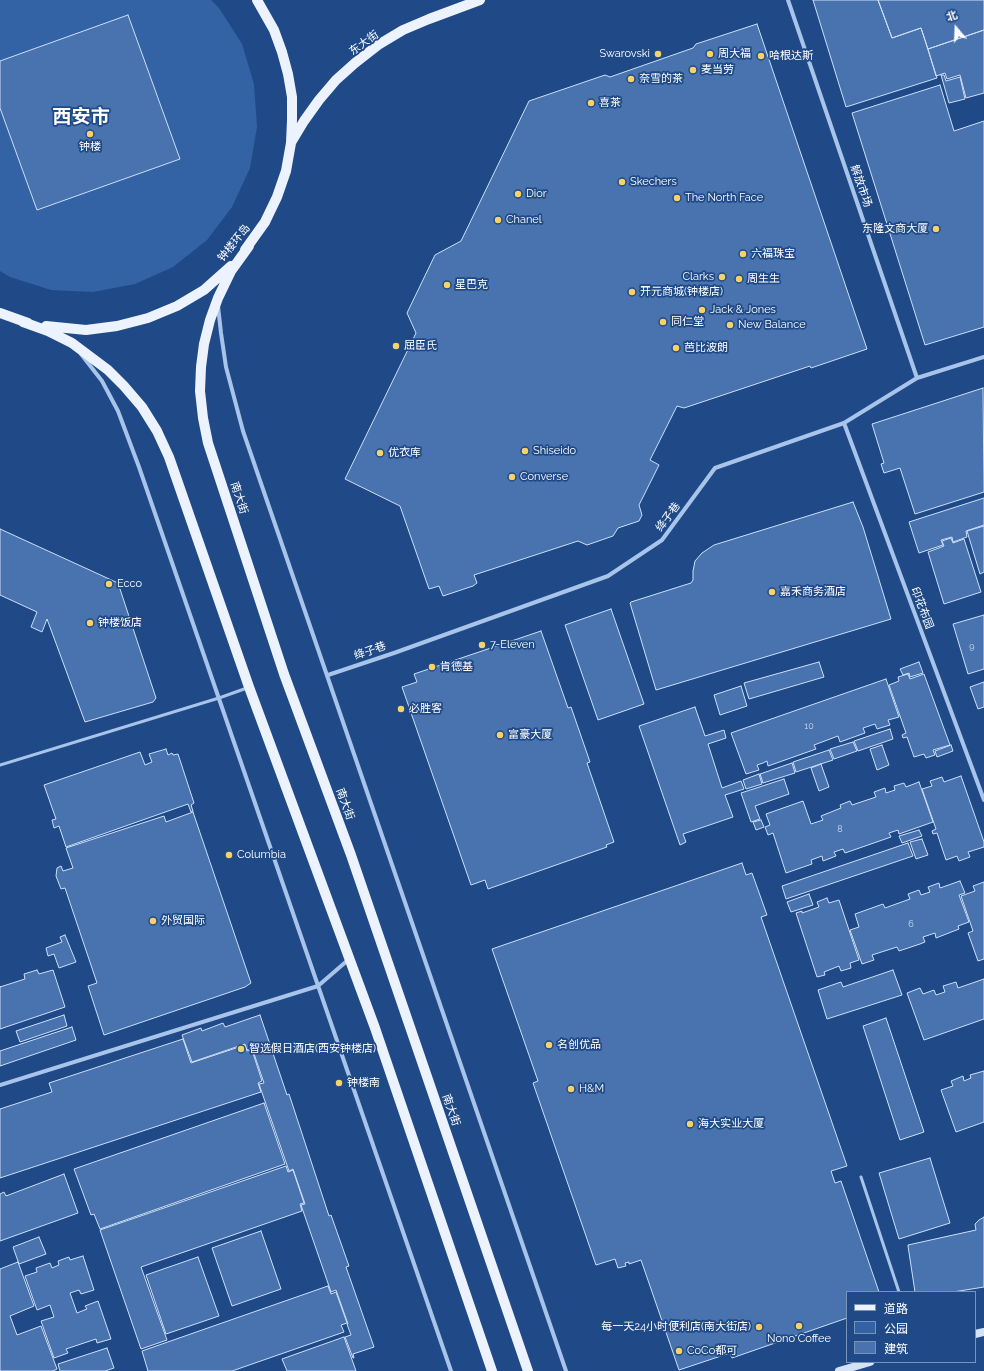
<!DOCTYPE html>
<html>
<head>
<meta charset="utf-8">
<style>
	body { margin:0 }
	#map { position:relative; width:984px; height:1371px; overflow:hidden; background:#1f4a87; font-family:Raleway,"Noto Sans SC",sans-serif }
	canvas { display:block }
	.legend { position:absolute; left:846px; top:1291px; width:130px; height:72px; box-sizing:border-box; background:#1f4a87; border:1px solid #7992b7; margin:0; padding:5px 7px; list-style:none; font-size:12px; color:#fff }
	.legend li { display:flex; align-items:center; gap:8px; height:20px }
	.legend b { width:20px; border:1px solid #7992b7 }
	.north { position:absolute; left:936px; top:8px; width:40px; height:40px; -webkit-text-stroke:3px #1f4a87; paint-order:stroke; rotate:341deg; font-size:11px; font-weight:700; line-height:16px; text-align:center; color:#fff }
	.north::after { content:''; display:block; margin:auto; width:14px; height:18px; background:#fff; clip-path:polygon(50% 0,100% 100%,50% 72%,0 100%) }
</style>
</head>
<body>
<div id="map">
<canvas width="984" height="1371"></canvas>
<ul class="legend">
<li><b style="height:5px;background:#ecf3fe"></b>道路</li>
<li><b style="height:11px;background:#3363a4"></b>公园</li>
<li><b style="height:11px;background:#4873af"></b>建筑</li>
</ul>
<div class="north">北</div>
</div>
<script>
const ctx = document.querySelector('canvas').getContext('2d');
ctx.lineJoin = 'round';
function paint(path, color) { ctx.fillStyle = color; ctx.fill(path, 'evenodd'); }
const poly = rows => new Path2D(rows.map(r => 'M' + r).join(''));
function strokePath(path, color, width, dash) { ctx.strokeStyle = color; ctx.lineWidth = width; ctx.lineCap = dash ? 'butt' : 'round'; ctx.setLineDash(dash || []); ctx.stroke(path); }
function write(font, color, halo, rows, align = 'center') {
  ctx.font = font + ' Raleway,"Noto Sans SC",sans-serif'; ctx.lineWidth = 3.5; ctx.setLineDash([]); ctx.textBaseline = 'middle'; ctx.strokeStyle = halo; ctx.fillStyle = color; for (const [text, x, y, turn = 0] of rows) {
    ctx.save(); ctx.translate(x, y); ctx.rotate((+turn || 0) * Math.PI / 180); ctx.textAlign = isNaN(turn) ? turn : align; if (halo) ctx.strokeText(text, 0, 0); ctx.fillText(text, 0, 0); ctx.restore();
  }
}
paint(poly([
	[0,0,211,0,219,8,242,44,254,84,257,127,250,168,232,207,207,240,173,267,135,284,93,292,51,290,10,277,0,271]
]), '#3363a4');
const building = poly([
	[813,0,878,0,892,38,921,28,937,78,846,107,813,0],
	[878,0,984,0,984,30,928,49,921,28,892,38,878,0],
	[128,15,180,159,37,210,0,108,0,61,128,15],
	[757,24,867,349,811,368,810,366,684,408,677,406,650,460,659,465,639,505,642,515,639,521,618,528,613,536,587,545,578,541,474,575,477,583,473,586,443,596,439,586,429,589,400,506,345,479,416,333,407,313,435,255,461,241,529,101,605,75,610,77,693,48,696,44,757,24],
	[984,30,984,93,966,98,960,75,947,79,945,73,936,76,928,49,984,30],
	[941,75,944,75,946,81,960,77,965,99,949,103,941,75],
	[940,85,954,131,984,121,984,327,925,345,852,113,940,85],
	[983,388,984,492,915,514,900,468,884,473,881,464,884,463,872,424,983,388],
	[984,498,984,525,966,531,967,537,953,542,952,537,941,540,943,545,919,553,909,522,984,498],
	[853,502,863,527,891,619,656,690,630,603,631,602,691,583,693,580,693,571,695,561,702,553,714,545,853,502],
	[984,526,984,572,980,574,967,531,984,526],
	[0,529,118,583,156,698,153,702,85,722,47,619,42,632,31,627,37,612,0,595,0,529],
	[951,538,953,543,964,539,981,592,944,604,928,552,944,546,942,541,951,538],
	[611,609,644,704,598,720,565,625,611,609],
	[984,615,984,669,968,674,953,624,984,615],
	[541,631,568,708,571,707,590,762,587,763,614,842,606,845,607,847,488,889,485,880,471,885,402,687,417,682,414,674,541,631],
	[819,662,824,677,749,699,744,683,819,662],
	[919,662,923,673,910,677,909,673,903,675,900,669,919,662],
	[908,674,910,679,924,674,950,745,933,750,935,755,926,758,924,754,914,757,907,737,903,738,902,735,906,733,889,685,899,681,898,677,908,674],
	[886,679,899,717,888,720,890,725,877,729,875,724,863,728,865,733,840,742,838,736,814,745,816,749,768,766,767,761,763,763,757,765,759,770,746,774,731,733,886,679],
	[984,682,984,707,978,709,970,687,984,682],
	[741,686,747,706,720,715,714,695,741,686],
	[695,707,705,736,724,730,726,738,708,744,722,788,741,781,744,789,725,795,733,817,683,834,686,842,680,845,639,726,695,707],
	[890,729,893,739,858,751,854,741,890,729],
	[853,742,857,751,834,759,830,749,853,742],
	[882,745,889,765,877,770,870,749,882,745],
	[951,745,953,751,937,757,935,751,951,745],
	[166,749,168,755,172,753,173,755,178,754,194,803,191,805,193,811,191,812,188,804,66,847,59,826,54,828,52,820,56,819,44,785,140,752,145,765,152,762,149,754,166,749],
	[829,750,833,760,796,772,793,762,829,750],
	[792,763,795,773,763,783,760,774,792,763],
	[821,764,829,787,819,791,811,768,821,764],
	[759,774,762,784,746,789,743,780,759,774],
	[961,776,984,842,984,847,968,852,970,857,959,861,957,856,946,860,937,833,933,834,932,831,936,829,922,789,932,786,930,781,942,777,944,782,961,776],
	[784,779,789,794,755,806,760,819,751,822,741,793,784,779],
	[919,782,933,822,899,834,898,830,889,833,891,837,845,853,843,849,834,852,836,856,823,861,822,856,811,860,812,864,786,873,773,833,768,835,765,827,770,825,766,814,803,801,811,824,823,820,821,816,841,808,840,805,850,801,852,805,876,797,874,792,885,788,886,793,895,790,894,786,904,783,906,787,919,782],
	[193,812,251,983,245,987,104,1035,88,986,97,983,65,888,61,889,56,876,57,868,61,866,63,871,73,868,66,848,164,816,166,822,193,812],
	[761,820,764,827,756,830,753,822,761,820],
	[919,830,922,836,902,843,899,836,919,830],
	[922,839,928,855,916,859,910,842,922,839],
	[908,843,913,856,786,899,782,886,908,843],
	[742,863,746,875,752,873,767,915,761,917,847,1166,831,1171,835,1183,841,1181,879,1292,847,1292,847,1318,732,1358,730,1353,679,1370,641,1260,629,1264,629,1262,625,1263,626,1266,618,1268,615,1259,596,1265,533,1083,538,1081,492,949,742,863],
	[960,881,965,893,959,895,969,922,958,926,959,929,936,938,935,933,923,937,925,942,920,944,899,951,897,947,872,955,874,960,862,964,850,930,859,927,855,914,883,904,885,908,910,899,908,894,919,890,921,895,930,892,928,887,939,883,940,888,960,881],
	[984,882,984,959,978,961,968,933,973,931,961,896,975,891,973,886,984,882],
	[809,894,813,905,791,912,787,902,809,894],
	[827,898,829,903,839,900,859,960,850,963,851,968,841,971,839,966,824,972,825,975,817,977,796,913,802,911,802,913,819,907,817,902,827,898],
	[65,935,76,962,59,968,54,954,48,956,46,948,62,942,60,937,65,935],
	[37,970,39,974,53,970,65,1007,0,1029,0,986,0,987,25,979,24,974,37,970],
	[893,970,902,995,827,1019,818,990,841,982,843,987,893,970],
	[984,979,984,1019,924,1040,907,993,920,988,923,994,934,990,936,995,945,992,943,986,956,982,958,988,984,979],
	[64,1015,67,1026,20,1042,16,1031,64,1015],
	[260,1015,287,1095,289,1094,329,1216,331,1215,349,1266,346,1267,374,1347,353,1354,354,1358,353,1358,345,1337,351,1335,347,1324,348,1324,336,1290,331,1292,301,1205,305,1204,293,1169,289,1171,259,1084,264,1083,252,1048,247,1050,245,1044,192,1062,182,1035,201,1028,202,1031,223,1023,225,1027,260,1015],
	[886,1018,924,1132,900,1140,863,1026,886,1018],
	[72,1027,76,1040,0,1066,0,1051,72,1027],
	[183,1039,191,1063,245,1045,247,1051,252,1050,262,1081,258,1083,261,1092,0,1178,0,1109,52,1092,49,1083,183,1039],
	[984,1071,984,1122,956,1132,941,1090,953,1086,951,1081,963,1076,964,1081,971,1078,970,1075,984,1071],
	[264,1103,285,1164,100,1229,94,1214,91,1215,74,1169,264,1103],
	[930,1158,950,1223,899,1239,879,1173,930,1158],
	[286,1166,288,1172,293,1170,304,1203,300,1204,302,1211,141,1267,167,1340,141,1349,100,1230,286,1166],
	[64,1174,78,1213,0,1241,0,1194,4,1192,6,1196,64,1174],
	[984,1217,984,1287,953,1292,915,1292,908,1246,908,1245,976,1230,975,1224,979,1220,984,1217],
	[261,1231,281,1289,232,1306,212,1248,261,1231],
	[39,1237,46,1254,19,1264,13,1247,39,1237],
	[83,1256,94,1290,81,1294,79,1290,70,1293,77,1313,87,1309,85,1306,98,1301,111,1339,97,1343,96,1339,66,1349,68,1353,54,1358,41,1321,54,1317,50,1305,37,1310,25,1276,37,1272,36,1268,50,1263,52,1268,59,1265,58,1261,69,1257,70,1260,83,1256],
	[198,1257,219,1316,166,1334,146,1275,198,1257],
	[18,1262,34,1306,10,1316,17,1335,41,1326,57,1369,53,1371,0,1371,0,1269,18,1262],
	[328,1286,331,1294,336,1292,347,1323,341,1325,344,1332,232,1371,148,1371,142,1351,328,1286],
	[344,1337,356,1371,287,1371,282,1359,344,1337],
	[107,1348,114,1368,105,1371,60,1371,58,1364,107,1348]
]);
paint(building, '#4873af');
strokePath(building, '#cddff8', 1);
strokePath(poly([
	[0,765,219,698,247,688],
	[861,1177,899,1292]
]), '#a8c4ea', 3);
strokePath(poly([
	[788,0,917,378],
	[218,306,221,333,226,367,243,431,566,1371],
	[81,354,102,381,118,411,139,467,451,1371],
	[844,423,984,800],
	[328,675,394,653,608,576,662,540,715,468,844,423,917,378,984,357],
	[0,1085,318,986,348,960]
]), '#a8c4ea', 4);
strokePath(poly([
	[975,1334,984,1332],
	[839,1371,870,1362]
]), '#d4e2f8', 8);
strokePath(poly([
	[292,141,304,121,319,100,336,80,355,63,378,45,403,30,429,19,480,0],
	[249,246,231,271,218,298,210,320,204,344,201,367,200,391,203,418,208,443,284,674,351,855,528,1371],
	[245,250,265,222,277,197,286,171,291,143,292,120,292,97,288,74,282,52,274,30,257,0],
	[0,313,28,323],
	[23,322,48,331,72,343,108,370,124,386,142,407,157,431,169,457,249,687,375,1028,492,1371],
	[46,326,86,330,117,326,148,318,177,306,204,290,231,266]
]), '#ecf3fe', 10);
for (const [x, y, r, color] of [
	[658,54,4,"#f8d268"],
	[710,54,4,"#f8d268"],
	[761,56,4,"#f8d268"],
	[693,70,4,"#f8d268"],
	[631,79,4,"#f8d268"],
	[591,103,4,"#f8d268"],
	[90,134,4,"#f8d268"],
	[622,182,4,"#f8d268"],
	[518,194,4,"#f8d268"],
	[677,198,4,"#f8d268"],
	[498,220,4,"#f8d268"],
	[936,229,4,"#f8d268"],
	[743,254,4,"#f8d268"],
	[722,277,4,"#f8d268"],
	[739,279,4,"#f8d268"],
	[447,285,4,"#f8d268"],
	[632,292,4,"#f8d268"],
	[702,310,4,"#f8d268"],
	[663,322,4,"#f8d268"],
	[730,325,4,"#f8d268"],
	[396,346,4,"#f8d268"],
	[676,348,4,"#f8d268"],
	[525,451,4,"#f8d268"],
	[380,453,4,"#f8d268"],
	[512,477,4,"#f8d268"],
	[109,584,4,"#f8d268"],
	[772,592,4,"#f8d268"],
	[90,623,4,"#f8d268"],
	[482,645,4,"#f8d268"],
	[432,667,4,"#f8d268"],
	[401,709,4,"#f8d268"],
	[500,735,4,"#f8d268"],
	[229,855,4,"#f8d268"],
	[153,921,4,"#f8d268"],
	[549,1045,4,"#f8d268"],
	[241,1049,4,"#f8d268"],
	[339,1083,4,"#f8d268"],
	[571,1089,4,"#f8d268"],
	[690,1124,4,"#f8d268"],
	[799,1326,4,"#f8d268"],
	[759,1327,4,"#f8d268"],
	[679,1351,4,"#f8d268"]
]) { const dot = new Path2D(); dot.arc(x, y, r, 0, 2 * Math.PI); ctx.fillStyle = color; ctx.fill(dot); strokePath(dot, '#1f4a87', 1.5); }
write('9px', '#d1dceb', null, [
	["9",972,646],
	["10",809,726],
	["8",840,829],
	["6",911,924]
]);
write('11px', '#fff', '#1f4a87', [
	["东大街",364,43,-36],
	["解放市场",861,186,71],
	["钟楼环岛",234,243,-51],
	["南大街",239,498,72],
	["绛子巷",668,517,-54],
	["印花布园",922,608,69],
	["绛子巷",370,651,-19],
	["南大街",345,804,70],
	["南大街",451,1110,71]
]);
write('11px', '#fff', '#1f4a87', [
	["Swarovski",650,54,"right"],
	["周大福",718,54],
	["哈根达斯",769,56],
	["麦当劳",701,70],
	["奈雪的茶",639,79],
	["喜茶",599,103],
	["钟楼",90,147,"center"],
	["Skechers",630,182],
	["Dior",526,194],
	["The North Face",685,198],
	["Chanel",506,220],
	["东隆文商大厦",928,229,"right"],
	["六福珠宝",751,254],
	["Clarks",714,277,"right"],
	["周生生",747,279],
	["星巴克",455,285],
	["开元商城(钟楼店)",640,292],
	["Jack & Jones",710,310],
	["同仁堂",671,322],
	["New Balance",738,325],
	["屈臣氏",404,346],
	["芭比波朗",684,348],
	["Shiseido",533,451],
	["优衣库",388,453],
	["Converse",520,477],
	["Ecco",117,584],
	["嘉禾商务酒店",780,592],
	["钟楼饭店",98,623],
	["7-Eleven",490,645],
	["肯德基",440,667],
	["必胜客",409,709],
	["富豪大厦",508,735],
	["Columbia",237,855],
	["外贸国际",161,921],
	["名创优品",557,1045],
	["智选假日酒店(西安钟楼店)",249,1049],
	["钟楼南",347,1083],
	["H&M",579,1089],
	["海大实业大厦",698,1124],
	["每一天24小时便利店(南大街店)",751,1327,"right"],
	["Nono Coffee",799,1339,"center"],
	["CoCo都可",687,1351]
], 'left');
write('bold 19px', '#fff', '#1f4a87', [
	["西安市",81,117]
]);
</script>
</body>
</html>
